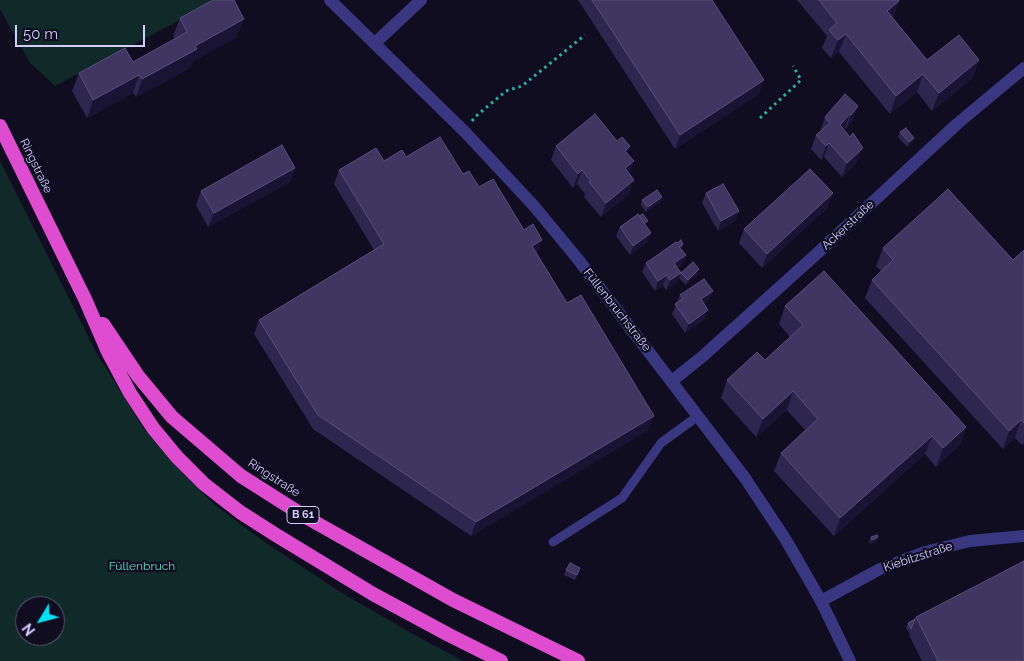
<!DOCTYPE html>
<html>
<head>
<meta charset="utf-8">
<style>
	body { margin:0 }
	#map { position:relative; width:1024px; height:661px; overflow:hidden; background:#100d20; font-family:Raleway,sans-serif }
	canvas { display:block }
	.north { position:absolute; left:15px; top:596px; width:50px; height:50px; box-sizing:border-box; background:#100d20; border:1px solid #5e5979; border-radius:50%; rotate:233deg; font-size:14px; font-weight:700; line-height:20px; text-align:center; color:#d2ccff }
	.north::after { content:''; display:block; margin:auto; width:18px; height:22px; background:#00e0f7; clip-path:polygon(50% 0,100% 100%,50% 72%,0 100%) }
	.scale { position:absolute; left:15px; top:25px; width:130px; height:22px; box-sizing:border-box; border:2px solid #d2ccff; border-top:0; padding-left:6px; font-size:15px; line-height:18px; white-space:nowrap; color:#d2ccff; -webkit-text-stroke:4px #100d20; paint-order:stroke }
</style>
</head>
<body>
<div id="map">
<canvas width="1024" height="661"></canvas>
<div class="north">N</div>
<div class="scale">50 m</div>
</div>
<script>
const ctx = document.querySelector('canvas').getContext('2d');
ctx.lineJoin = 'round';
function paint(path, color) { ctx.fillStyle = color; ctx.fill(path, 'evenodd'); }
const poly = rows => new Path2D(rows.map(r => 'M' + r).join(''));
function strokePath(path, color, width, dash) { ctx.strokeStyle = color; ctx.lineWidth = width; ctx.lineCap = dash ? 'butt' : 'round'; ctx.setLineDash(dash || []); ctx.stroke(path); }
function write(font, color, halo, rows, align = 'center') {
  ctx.font = font + ' Raleway,sans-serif'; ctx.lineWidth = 4.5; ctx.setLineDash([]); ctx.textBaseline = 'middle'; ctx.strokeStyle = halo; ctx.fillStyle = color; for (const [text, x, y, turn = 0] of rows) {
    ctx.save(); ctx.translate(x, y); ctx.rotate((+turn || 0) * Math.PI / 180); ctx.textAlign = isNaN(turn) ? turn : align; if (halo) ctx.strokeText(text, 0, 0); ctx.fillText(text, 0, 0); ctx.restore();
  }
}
paint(poly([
	[0,0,218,0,55,86,30,63,0,9],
	[0,161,97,354,144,429,186,477,215,505,266,543,342,593,413,634,463,661,0,661],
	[25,606,55,606,55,636,25,636]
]), '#102a29');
strokePath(poly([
	[760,118,801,80,793,66],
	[472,121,475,117,506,91,522,86,585,35]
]), '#2cb3a9', 3, [2.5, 4]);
strokePath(poly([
	[553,542,622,498,661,443,698,416]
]), '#393780', 9);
strokePath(poly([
	[375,43,421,0],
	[672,381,703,356,811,259,957,124,1024,68],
	[821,601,880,569,925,552,970,541,1024,536]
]), '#393780', 12);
strokePath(poly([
	[330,0,465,132,534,206,577,258,745,478,786,540,821,601,850,661]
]), '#393780', 12);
strokePath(poly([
	[0,126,85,299,108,352,130,393,153,428,177,457,204,484,240,512,276,535,373,594,449,635,501,661],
	[103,324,138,376,172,417,241,476,304,516,453,600,578,661]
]), '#de4dd0', 14);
paint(poly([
	[578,0,712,0,759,94,675,149],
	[797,0,899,0,893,18,927,60,973,78,932,111,917,92,890,114,839,52,831,58,822,48,827,36],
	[180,18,237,37,193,61,190,68,136,97,133,93,87,118,72,91,79,73,133,62,175,39,173,36],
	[845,94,853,120,846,129,845,128,843,129,857,162,842,177,824,157,821,160,811,149,816,135,820,132,825,117],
	[900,132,914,138,912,143,907,147,898,137],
	[617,141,630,146,627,154,629,174,629,194,601,217,584,197,585,194,577,184,573,188,551,160,556,146],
	[406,157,463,174,479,187,537,254,567,303,648,430,471,536,313,429,254,334,259,320,374,250,334,184,339,170,384,161],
	[295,168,290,182,208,227,196,205,201,191],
	[706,193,739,211,735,221,718,231,702,203],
	[833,193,827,208,762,268,739,243,744,229],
	[662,197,660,202,646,212,641,205,642,200],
	[646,226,648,242,630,255,616,236,620,227],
	[677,243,683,244,681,249,686,255,682,265,677,268,677,282,666,290,663,285,655,291,642,272,646,263],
	[883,248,1013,260,1024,250,1024,443,1022,445,1015,438,1003,449,865,298,872,280,881,271,876,266],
	[681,273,698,274,686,285,679,278],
	[713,291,709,300,704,304,705,319,685,333,672,314,680,295],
	[785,306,966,427,960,445,936,467,925,454,834,536,774,471,781,453,805,430,787,410,756,437,721,398,727,380,765,360,790,337,779,324],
	[871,537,878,537,877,542,870,544,869,542],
	[580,568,575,580,564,575,566,570],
	[916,617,1024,661,922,661,909,635,910,634,906,628,908,623,915,619]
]), '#2d264f');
paint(poly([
	[899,1,893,19,887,11],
	[244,19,237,37,193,61,190,68,136,97,142,79,195,46],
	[846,34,839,52,831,58,838,40],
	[979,60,973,78,932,111,939,93],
	[923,74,917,92,890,114,896,96],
	[139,75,133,93,87,118,93,100],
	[764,80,759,94,675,149,680,135],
	[858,106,853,120,846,129,851,115],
	[850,114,845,128,835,139,840,125],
	[914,138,912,143,907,147,909,142],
	[829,143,824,157,821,160,826,146],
	[630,146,625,160,625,151],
	[863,148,857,162,842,177,847,163],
	[634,161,629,175,625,168],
	[295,168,290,182,208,227,214,213],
	[582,170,577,184,573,188,578,174],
	[634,180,629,194,601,217,606,203],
	[833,193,827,208,762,268,767,254],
	[662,197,660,202,646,212,648,207],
	[739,211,735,221,718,231,721,221],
	[651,233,648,242,630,255,633,246],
	[542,240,537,254,532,246],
	[686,255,682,265,670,273,674,263],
	[699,269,698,274,686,285,688,280],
	[681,273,677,282,666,290,670,280],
	[667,275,663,285,655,291,658,281],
	[713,291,709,300,697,309,701,299],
	[708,310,705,319,685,333,689,324],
	[793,391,787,410,756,437,763,419],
	[654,416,648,430,471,536,476,522],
	[1021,420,1015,438,1003,449,1009,431],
	[966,427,960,445,936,467,943,448],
	[932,436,925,454,834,536,840,518],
	[878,537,877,542,870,544,872,540]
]), '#1a1434');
const building = poly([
	[213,0,234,0,244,19,195,46,197,49,142,79,139,75,93,100,79,73,125,48,133,62,187,32,180,18,213,0],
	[592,0,712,0,764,80,680,135,592,0],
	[819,0,899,0,899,1,887,11,927,60,959,35,979,60,939,93,923,74,896,96,846,34,838,40,829,30,837,23,819,0],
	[845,94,858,106,851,115,850,114,840,125,850,137,853,133,863,148,847,163,829,143,826,146,816,135,830,123,825,117,845,94],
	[595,114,617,141,622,137,630,146,625,151,634,161,625,168,634,180,606,203,589,182,591,181,582,170,578,174,556,146,595,114],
	[906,128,914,138,909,142,900,132,906,128],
	[440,137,463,174,469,171,479,187,493,179,524,230,533,224,542,240,532,246,567,303,581,295,654,416,476,522,318,415,259,320,384,244,339,170,376,148,384,161,402,150,406,157,440,137],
	[282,145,295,168,214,213,201,191,282,145],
	[810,169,833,193,767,254,744,229,810,169],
	[723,184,739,211,721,221,706,193,723,184],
	[948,189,1013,260,1024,250,1024,423,1021,420,1009,431,872,280,893,260,883,248,948,189],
	[657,190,662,197,648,207,642,200,657,190],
	[638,214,651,233,633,246,620,227,638,214],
	[643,214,648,221,645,223,639,216,643,214],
	[681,240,683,244,679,247,686,255,674,263,681,273,670,280,667,275,658,281,646,263,676,242,677,243,681,240],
	[693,262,699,269,688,280,681,273,693,262],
	[824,271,966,427,943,448,932,436,840,518,781,453,818,419,793,391,763,419,727,380,757,352,765,360,803,325,785,306,824,271],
	[704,279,713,291,701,299,708,310,689,324,675,304,683,299,680,295,704,279],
	[877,535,878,537,872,540,871,537,877,535],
	[1024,561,1024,661,938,661,916,617,1024,561],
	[570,563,580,568,577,575,566,570,570,563],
	[915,619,911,629,908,623,915,619]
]);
paint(building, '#3f3762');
strokePath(building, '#564f7b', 1);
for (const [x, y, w] of [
	[303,515,32]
]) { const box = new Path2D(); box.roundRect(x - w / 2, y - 8.5, w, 17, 4); ctx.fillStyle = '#100d20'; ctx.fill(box); strokePath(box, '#d2ccff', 1); }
write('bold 11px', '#d2ccff', null, [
	["B 61",303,515]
]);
write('12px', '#d2ccff', '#100d20', [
	["Ringstraße",36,166,64],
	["Ackerstraße",848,225,-43],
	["Füllenbruchstraße",617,310,52],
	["Ringstraße",274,478,33],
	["Kiebitzstraße",918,557,-18]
]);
write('12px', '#57e0bd', '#100d20', [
	["Füllenbruch",142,566]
]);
</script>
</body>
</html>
